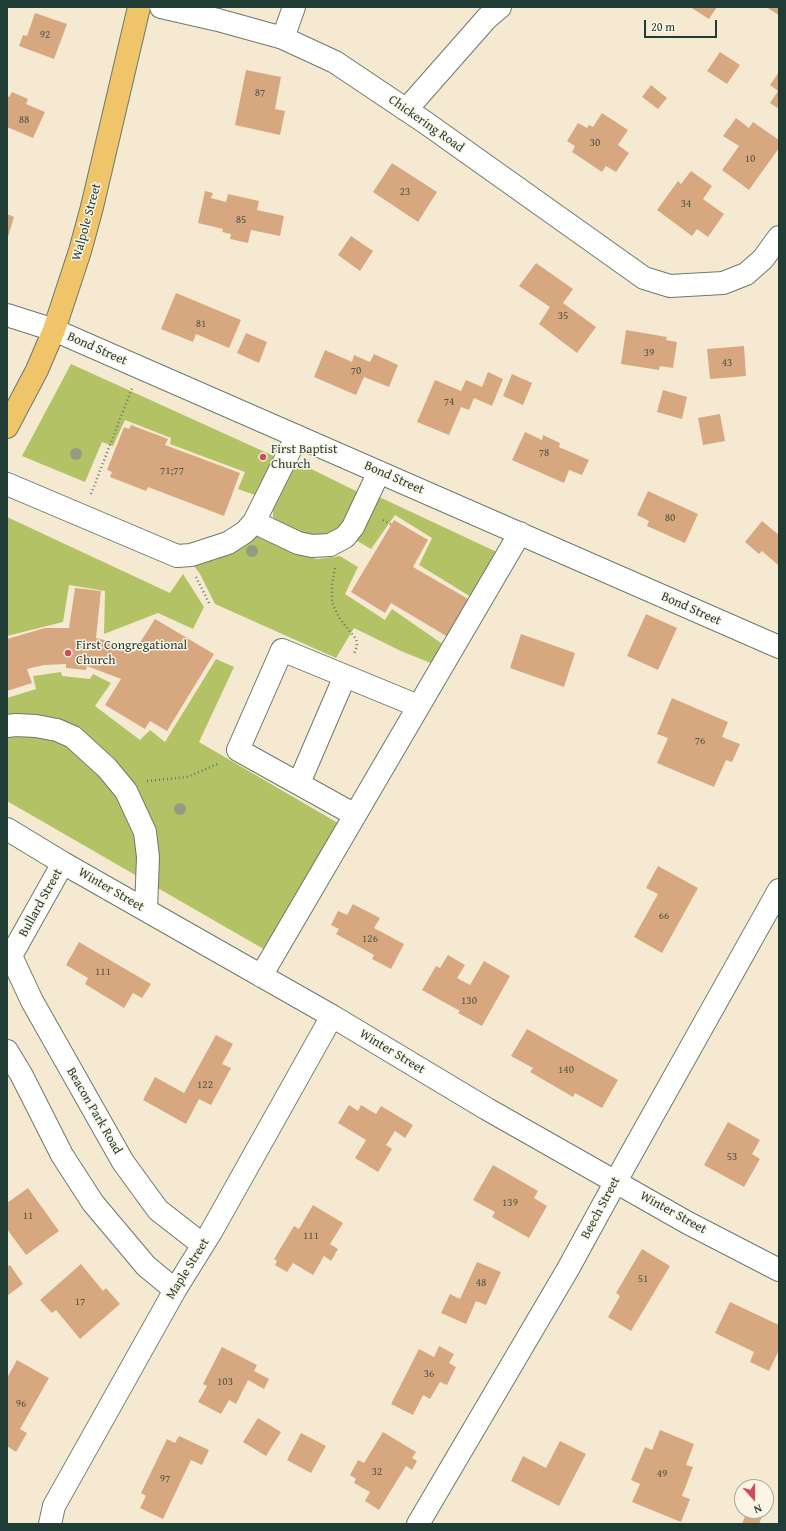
<!DOCTYPE html>
<html>
<head>
<meta charset="utf-8">
<style>
	body { margin:0 }
	#map { position:relative; width:786px; height:1531px; overflow:hidden; background:#f5ead1; font-family:"Gentium Book Plus",serif }
	canvas { display:block }
	.frame { position:absolute; inset:0; border:8px solid #1f3d34; pointer-events:none }
	.north { position:absolute; left:734px; top:1479px; width:40px; height:40px; box-sizing:border-box; background:#fcf5e5; border:1px solid #a4ab9e; border-radius:50%; rotate:159deg; font-size:11px; font-weight:700; line-height:16px; text-align:center; color:#1f3d34 }
	.north::after { content:''; display:block; margin:auto; width:14px; height:18px; background:#d1495b; clip-path:polygon(50% 0,100% 100%,50% 72%,0 100%) }
	.scale { position:absolute; left:644px; top:20px; width:73px; height:18px; box-sizing:border-box; border:2px solid #1f3d34; border-top:0; padding-left:5px; font-size:12px; line-height:14px; white-space:nowrap; color:#1f3d34; -webkit-text-stroke:3px #fcf5e5; paint-order:stroke }
</style>
</head>
<body>
<div id="map">
<canvas width="786" height="1531"></canvas>
<div class="frame"></div>
<div class="north">N</div>
<div class="scale">20 m</div>
</div>
<script>
const ctx = document.querySelector('canvas').getContext('2d');
ctx.lineJoin = 'round';
function paint(path, color) { ctx.fillStyle = color; ctx.fill(path, 'evenodd'); }
const poly = rows => new Path2D(rows.map(r => 'M' + r).join(''));
function strokePath(path, color, width, dash) { ctx.strokeStyle = color; ctx.lineWidth = width; ctx.lineCap = dash ? 'butt' : 'round'; ctx.setLineDash(dash || []); ctx.stroke(path); }
function write(font, color, halo, rows, align = 'center') {
  ctx.font = font + ' "Gentium Book Plus",serif'; ctx.lineWidth = 3; ctx.setLineDash([]); ctx.textBaseline = 'middle'; ctx.strokeStyle = halo; ctx.fillStyle = color; for (const [text, x, y, turn = 0] of rows) {
    ctx.save(); ctx.translate(x, y); ctx.rotate((+turn || 0) * Math.PI / 180); ctx.textAlign = isNaN(turn) ? turn : align; if (halo) ctx.strokeText(text, 0, 0); ctx.fillText(text, 0, 0); ctx.restore();
  }
}
paint(poly([
	[71,364,276,457,258,496,238,489,245,472,170,444,171,438,125,420,113,446,102,442,85,482,22,456],
	[297,462,358,492,341,524,332,533,314,539,278,525,273,517,273,508],
	[375,495,501,554,476,600,419,565,432,538,395,515,371,549,354,539],
	[7,517,170,593,183,574,204,607,193,629,158,613,104,634,105,591,69,585,63,622,7,636],
	[256,536,294,553,317,559,340,556,358,567,345,594,385,620,392,609,444,645,433,664,401,651,354,628,336,658,215,604,200,574,192,563,215,560,238,549],
	[216,659,234,667,199,742,343,826,267,951,7,801,7,698,36,689,33,676,61,672,62,676,90,679,93,674,111,683,95,706,140,740,150,730,165,742]
]), '#b2c265');
paint(poly([
	[690,7,717,7,709,19],
	[766,7,779,7,779,15],
	[35,13,67,24,54,59,19,46,23,35,27,36],
	[720,52,740,65,727,84,707,71],
	[246,70,281,77,275,109,285,111,280,135,235,125],
	[779,72,779,109,770,103,778,91,770,85],
	[651,85,667,98,658,109,642,97],
	[12,92,28,99,26,104,45,112,33,138,7,127,7,96,9,97],
	[602,113,628,130,618,145,629,153,616,172,606,166,602,172,572,152,575,146,567,141,578,123,587,128,589,125,593,127],
	[736,118,749,128,753,122,779,140,779,148,749,190,722,170,739,146,723,136],
	[392,163,437,192,418,222,373,192],
	[691,171,712,186,703,199,724,214,708,237,697,229,692,236,657,210,678,181,681,184],
	[205,191,213,193,211,198,226,202,228,194,259,201,257,210,284,216,280,236,251,230,248,243,230,239,231,234,222,232,223,229,198,223],
	[7,214,14,217,7,240],
	[351,236,373,251,360,271,338,255],
	[536,263,573,289,563,303,596,327,577,353,539,324,550,307,519,286],
	[176,293,241,320,229,348,196,334,193,342,161,329],
	[626,330,667,337,666,340,677,342,673,368,660,366,659,370,621,364],
	[246,333,267,342,259,363,237,353],
	[744,346,746,376,710,379,707,349],
	[325,350,352,362,354,355,370,362,374,354,398,365,389,387,364,377,356,395,314,377],
	[488,372,503,379,492,406,474,398,469,410,461,407,449,435,417,422,435,380,461,391,466,380,482,387],
	[512,374,532,383,523,405,503,396],
	[663,390,687,397,682,419,657,412],
	[720,414,725,441,703,445,698,418],
	[131,425,168,439,165,445,240,473,224,516,148,487,146,491,110,477,112,472,107,470,124,427,129,429],
	[525,432,542,440,543,435,560,443,559,447,589,460,582,475,569,470,564,483,512,460],
	[648,491,698,514,685,543,647,526,649,521,637,515],
	[394,520,428,540,413,567,475,603,453,640,391,603,385,613,351,592],
	[762,521,779,535,779,566,762,551,759,554,745,542],
	[75,588,101,591,96,638,117,643,134,652,155,619,214,654,167,731,150,721,145,729,105,705,121,679,87,666,86,670,66,668,66,664,44,665,27,669,32,683,7,691,7,639,45,628,69,628],
	[646,614,677,628,658,670,627,656],
	[521,634,575,653,564,687,510,668],
	[672,698,728,722,722,737,740,744,732,762,726,760,714,787,657,763,668,738,657,734],
	[658,866,698,888,662,953,634,937,658,894,646,888],
	[353,904,380,918,374,928,404,944,391,969,372,959,374,955,336,934,339,929,331,925,338,911,347,915],
	[79,942,151,984,142,998,133,993,124,1008,85,984,88,978,66,965],
	[448,955,465,965,457,978,470,985,484,961,510,976,482,1026,458,1013,460,1011,422,990,436,966,440,968],
	[527,1029,618,1080,602,1108,575,1093,573,1097,530,1072,533,1068,511,1056],
	[216,1035,233,1044,222,1064,231,1068,211,1105,199,1099,186,1124,143,1100,155,1077,184,1093],
	[349,1105,358,1111,361,1105,376,1114,381,1106,413,1125,405,1138,395,1131,386,1145,392,1149,378,1172,355,1158,366,1140,338,1123],
	[728,1122,760,1140,752,1154,760,1159,744,1187,704,1165],
	[493,1165,538,1191,534,1198,547,1206,529,1238,492,1217,495,1212,473,1200],
	[28,1188,59,1231,26,1255,7,1229,7,1203],
	[313,1205,343,1223,330,1244,338,1249,331,1261,324,1256,313,1275,293,1263,287,1272,275,1265,277,1261,274,1259,294,1226,299,1229],
	[642,1249,670,1266,631,1331,608,1317,620,1296,616,1293],
	[477,1262,501,1272,486,1305,476,1301,466,1324,441,1313,450,1294,460,1299],
	[81,1264,103,1291,106,1288,120,1304,80,1339,56,1310,52,1313,40,1300],
	[10,1265,23,1284,7,1296,7,1267],
	[730,1302,779,1325,779,1350,769,1371,750,1362,754,1352,715,1333],
	[439,1346,454,1354,449,1363,456,1367,447,1385,440,1382,430,1399,423,1395,413,1415,391,1404,419,1349,434,1357],
	[222,1347,257,1365,254,1371,269,1379,264,1389,248,1380,236,1404,229,1400,221,1414,198,1402,207,1386,203,1384],
	[17,1360,49,1378,20,1429,27,1433,16,1452,7,1446,7,1378],
	[258,1418,281,1432,266,1456,243,1442],
	[660,1430,694,1444,686,1465,693,1467,682,1496,690,1499,681,1522,632,1502,640,1484,631,1480,645,1447,652,1450],
	[383,1432,416,1452,412,1458,417,1461,412,1470,406,1466,379,1510,365,1501,370,1492,354,1483,356,1479,350,1475,358,1460,364,1463],
	[301,1433,326,1446,311,1473,287,1460],
	[179,1436,209,1450,202,1465,191,1460,163,1519,140,1508,146,1496,141,1493,167,1439,175,1443],
	[560,1441,586,1454,559,1506,511,1481,523,1456,546,1468],
	[747,1511,757,1511,763,1514,759,1524,742,1524]
]), '#d7a880');
const minor = poly([
	[161,7,218,20,283,38,335,62,426,123,644,278,670,286,723,283,746,274,763,259,779,237],
	[283,38,294,7],
	[406,110,487,18,500,7],
	[7,315,54,330,779,647],
	[7,484,177,556,191,555,228,543,245,532,254,522,297,436],
	[254,522,298,543,312,546,330,545,345,537,353,527,379,472],
	[7,726,16,725,36,726,57,730,73,737,107,768,126,791,145,832,148,857,146,910],
	[299,783,345,676],
	[355,815,238,750,282,650,418,706],
	[7,829,63,863,332,1016,487,1109,688,1223,779,1270],
	[11,956,32,1001,123,1162,158,1210,203,1245],
	[7,963,63,863],
	[261,976,520,533],
	[7,1051,21,1074,62,1155,93,1203,146,1266,175,1290],
	[50,1524,54,1506,175,1290,211,1232,332,1016],
	[418,1524,568,1269,626,1163,779,890]
]);
const major = poly([
	[7,427,37,370,54,330,80,251,92,207,139,7]
]);
strokePath(minor, '#6a7a6b', 24);
strokePath(major, '#6a7a6b', 24);
strokePath(poly([
	[91,494,132,388],
	[383,520,392,525],
	[335,568,332,584,332,603,340,619,356,639,357,646,354,654],
	[196,577,210,605],
	[147,781,187,777,220,763]
]), '#6a7a6b', 2.5, [1, 3]);
strokePath(minor, '#fff', 22);
strokePath(major, '#f0c469', 22);
ctx.fillStyle = '#949d81';
for (const [x, y] of [
	[76,454],
	[252,551],
	[180,809]
]) { ctx.beginPath(); ctx.arc(x, y, 6, 0, 2 * Math.PI); ctx.fill(); }
for (const [x, y, r, color] of [
	[263,457,4,"#d1495b"],
	[68,653,4,"#d1495b"]
]) { const dot = new Path2D(); dot.arc(x, y, r, 0, 2 * Math.PI); ctx.fillStyle = color; ctx.fill(dot); strokePath(dot, '#fcf5e5', 1.5); }
write('11px', '#4d5847', null, [
	["92",45,35],
	["87",260,93],
	["88",24,120],
	["30",595,143],
	["10",750,159],
	["23",405,192],
	["34",686,204],
	["85",241,220],
	["35",563,316],
	["81",201,324],
	["39",649,353],
	["43",727,363],
	["70",356,371],
	["74",449,402],
	["78",544,453],
	["71;77",172,471],
	["80",670,518],
	["76",700,741],
	["66",664,916],
	["126",370,939],
	["111",103,972],
	["130",469,1001],
	["140",566,1070],
	["122",205,1085],
	["53",732,1157],
	["139",510,1203],
	["11",28,1216],
	["111",311,1236],
	["51",643,1279],
	["48",481,1283],
	["17",80,1302],
	["36",429,1374],
	["103",225,1382],
	["96",21,1404],
	["32",377,1472],
	["49",662,1474],
	["97",165,1479]
]);
write('13px', '#1f3d34', '#fcf5e5', [
	["Chickering Road",426,124,35],
	["Walpole Street",87,222,-75],
	["Bond Street",97,349,24],
	["Bond Street",394,478,24],
	["Bond Street",691,609,24],
	["Winter Street",111,890,30],
	["Bullard Street",41,903,-61],
	["Winter Street",392,1052,31],
	["Beacon Park Road",94,1111,60],
	["Beech Street",601,1208,-62],
	["Winter Street",673,1213,29],
	["Maple Street",188,1269,-58]
]);
write('13px', '#1f3d34', '#fcf5e5', [
	["First Baptist",271,450],
	["Church",271,465],
	["First Congregational",76,646],
	["Church",76,661]
], 'left');
</script>
</body>
</html>
